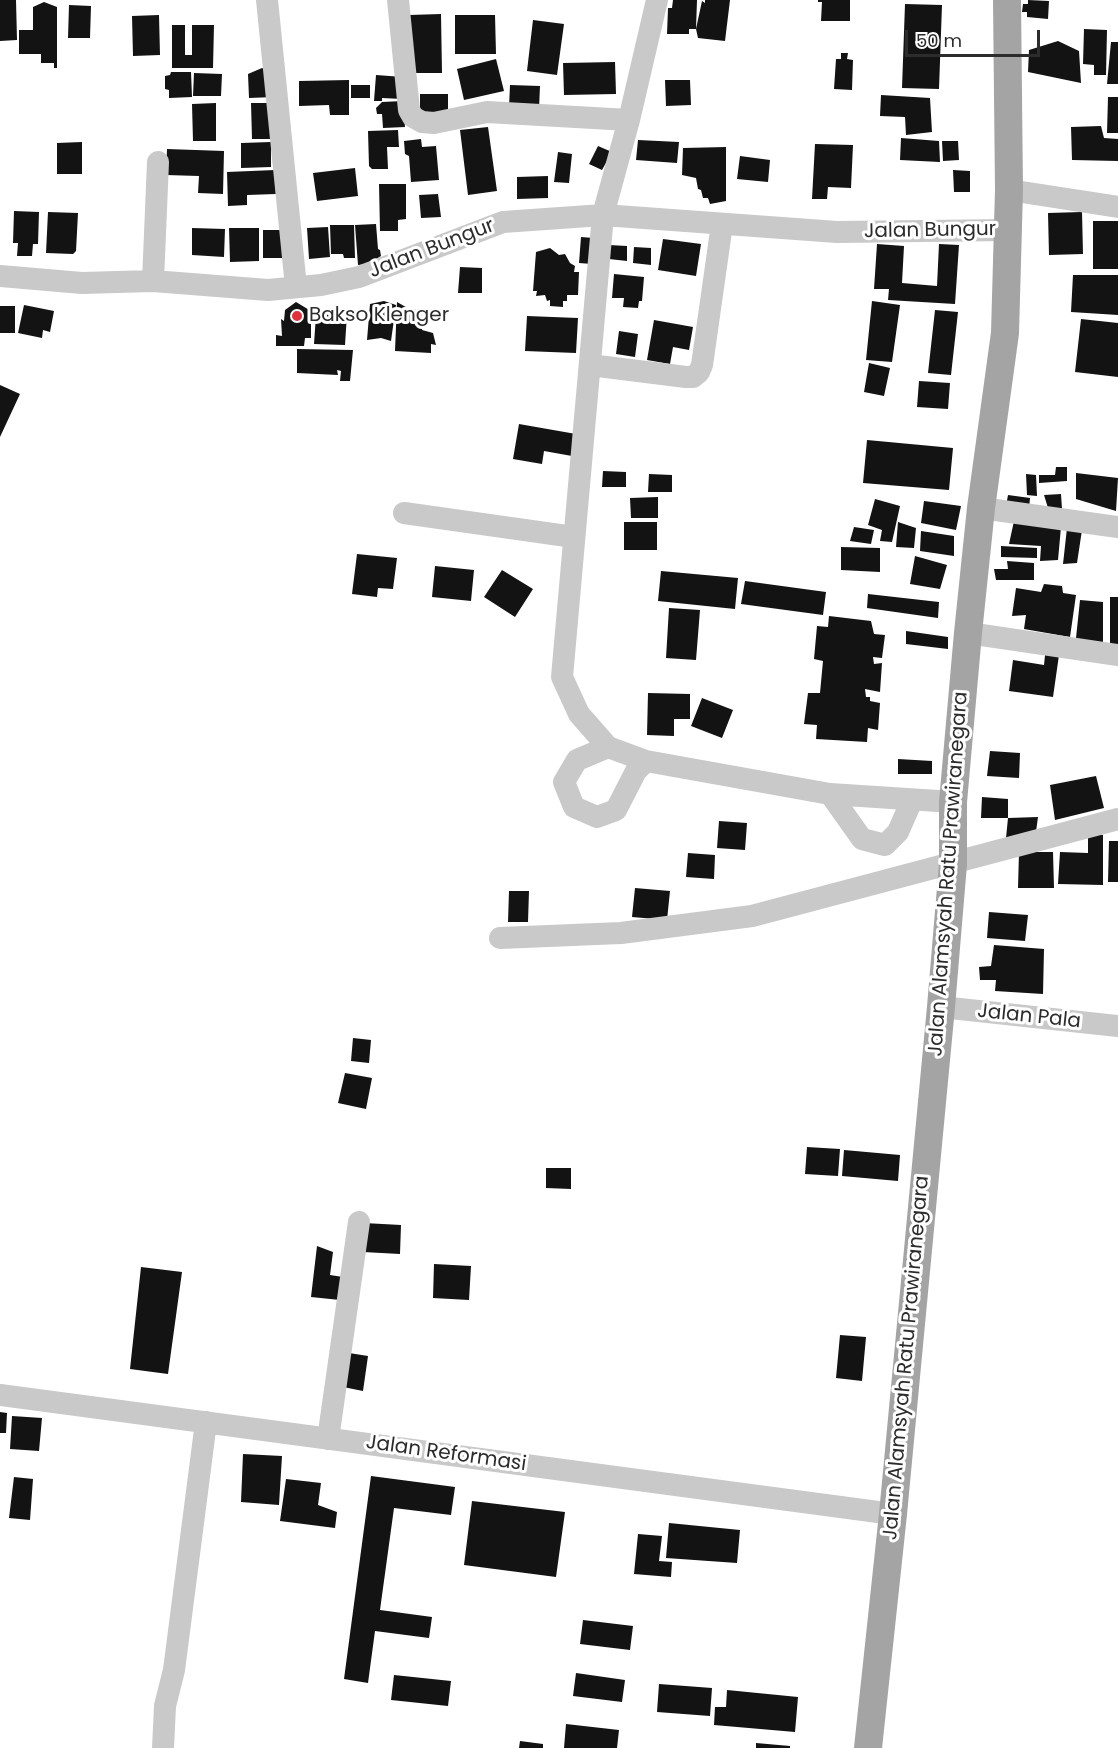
<!DOCTYPE html>
<html>
<head>
<meta charset="utf-8">
<style>
	body { margin:0 }
	#map { position:relative; width:1118px; height:1748px; overflow:hidden; background:#fff; font-family:Poppins,sans-serif }
	canvas { display:block }
	.scale { position:absolute; left:905px; top:30px; width:135px; height:27px; box-sizing:border-box; border:3px solid #2c2c2c; border-top:0; padding-left:8px; font-size:18px; line-height:21px; white-space:nowrap; color:#2c2c2c; -webkit-text-stroke:4px #fff; paint-order:stroke }
</style>
</head>
<body>
<div id="map">
<canvas width="1118" height="1748"></canvas>
<div class="scale">50 m</div>
</div>
<script>
const ctx = document.querySelector('canvas').getContext('2d');
ctx.lineJoin = 'round';
function paint(path, color) { ctx.fillStyle = color; ctx.fill(path, 'evenodd'); }
const poly = rows => new Path2D(rows.map(r => 'M' + r).join(''));
function strokePath(path, color, width, dash) { ctx.strokeStyle = color; ctx.lineWidth = width; ctx.lineCap = dash ? 'butt' : 'round'; ctx.setLineDash(dash || []); ctx.stroke(path); }
function write(font, color, halo, rows, align = 'center') {
  ctx.font = font + ' Poppins,sans-serif'; ctx.lineWidth = 6; ctx.setLineDash([]); ctx.textBaseline = 'middle'; ctx.strokeStyle = halo; ctx.fillStyle = color; for (const [text, x, y, turn = 0] of rows) {
    ctx.save(); ctx.translate(x, y); ctx.rotate((+turn || 0) * Math.PI / 180); ctx.textAlign = isNaN(turn) ? turn : align; if (halo) ctx.strokeText(text, 0, 0); ctx.fillText(text, 0, 0); ctx.restore();
  }
}
paint(poly([
	[0,0,16,0,17,40,0,41],
	[673,0,697,0,696,29,689,29,689,34,667,34,668,8,672,8],
	[705,0,730,0,725,41,698,38,696,29,702,1,705,3],
	[818,0,850,0,850,21,821,21,822,2,818,2],
	[1028,0,1049,1,1048,19,1027,17,1027,12,1022,12,1023,4,1028,4],
	[44,2,57,7,57,68,54,68,54,63,41,63,41,54,19,54,19,30,33,30,33,7],
	[905,4,942,5,939,89,902,88],
	[69,5,91,6,90,38,68,38],
	[441,14,442,73,415,73,409,15],
	[159,15,160,55,133,56,132,16],
	[455,15,495,15,496,54,455,54],
	[533,20,564,24,557,75,527,71],
	[172,25,185,25,185,55,192,55,192,25,214,25,213,68,172,68],
	[1084,29,1107,30,1106,75,1094,75,1094,65,1083,64],
	[1058,41,1079,51,1081,83,1028,72,1029,50],
	[1111,42,1118,42,1118,84,1107,84],
	[841,53,848,53,847,59,853,60,852,90,834,89,836,59,841,59],
	[496,59,504,91,464,100,457,69],
	[615,62,616,94,564,95,563,63],
	[262,68,274,72,274,97,249,98,248,74],
	[171,72,191,72,192,97,169,98,169,90,165,89,165,76,170,75],
	[194,73,222,74,221,96,193,96],
	[376,75,403,77,402,99,382,98,382,101,374,101],
	[349,80,349,115,330,115,329,105,299,106,299,81],
	[665,80,690,80,691,105,666,106],
	[351,85,370,85,370,98,351,98],
	[510,85,540,86,539,109,509,107],
	[420,94,448,94,448,113,420,113],
	[881,95,930,98,932,132,906,135,905,117,880,116],
	[1108,97,1118,97,1118,133,1107,133],
	[403,101,405,127,383,128,382,114,377,114,376,108,382,102],
	[216,103,216,141,193,141,192,104],
	[251,103,276,103,278,139,252,139],
	[1101,126,1104,138,1118,139,1118,161,1072,160,1071,127],
	[488,127,497,191,468,195,460,130],
	[398,130,399,147,387,147,388,169,372,169,369,166,368,131],
	[901,138,939,141,940,162,900,160],
	[421,139,422,147,436,146,439,180,411,182,409,156,405,154,404,141],
	[638,140,679,142,677,163,636,160],
	[942,141,958,141,959,160,943,161],
	[82,142,82,174,57,174,57,143],
	[271,142,271,167,241,168,241,143],
	[815,144,853,145,851,188,828,187,827,199,812,199],
	[598,146,612,152,602,170,589,164],
	[726,147,726,201,710,204,708,198,703,198,701,190,698,189,696,178,682,175,683,148],
	[167,149,224,151,223,194,198,193,199,176,166,175],
	[558,152,572,154,569,183,554,182],
	[740,156,770,160,768,182,737,179],
	[355,168,358,196,317,201,313,173],
	[275,170,276,194,247,195,247,205,228,206,227,172],
	[953,170,970,171,970,192,954,192],
	[548,176,548,198,517,199,517,177],
	[379,184,406,184,406,219,398,220,398,231,380,231],
	[438,194,441,217,421,218,419,195],
	[14,211,39,212,38,244,33,244,32,256,17,256,18,243,13,243],
	[48,212,78,213,76,251,73,254,46,253],
	[1082,212,1083,254,1049,255,1048,213],
	[1093,221,1118,221,1118,269,1093,269],
	[376,224,378,249,380,250,381,256,368,264,358,265,355,225],
	[330,225,354,225,355,258,344,258,343,254,331,254],
	[328,227,330,257,309,259,307,228],
	[192,228,225,229,224,257,192,255],
	[229,228,259,228,259,261,230,262],
	[263,230,284,230,284,258,263,258],
	[581,237,594,238,592,264,579,263],
	[663,239,701,244,696,276,658,270],
	[877,244,904,246,902,283,937,286,939,244,959,245,955,304,888,300,889,289,874,289],
	[609,245,627,246,627,261,609,259],
	[634,247,651,248,651,265,633,263],
	[550,248,559,255,565,254,570,263,575,266,574,272,579,272,578,295,567,295,567,301,563,301,563,307,550,306,550,300,547,301,545,295,536,296,537,291,533,291,536,252],
	[460,267,482,268,482,293,458,293],
	[614,274,644,277,642,301,639,301,638,308,623,307,624,298,612,298],
	[1073,275,1118,275,1118,315,1071,312],
	[384,301,396,305,391,341,381,338,367,340,370,304],
	[872,301,900,305,892,362,866,360],
	[296,302,311,311,311,338,305,338,304,346,276,346,276,335,282,336,281,319,284,321,285,310],
	[397,302,411,310,421,309,422,330,433,333,436,345,431,344,431,353,395,351],
	[24,305,54,311,50,332,43,330,42,338,18,333],
	[0,306,15,306,15,333,0,333],
	[935,310,958,312,951,375,928,373],
	[347,314,345,345,314,344,316,315],
	[527,316,578,318,576,353,525,351],
	[1081,319,1118,323,1118,377,1075,372],
	[654,320,693,327,689,350,673,347,670,364,647,360],
	[619,331,638,334,635,357,616,354],
	[297,349,353,350,350,381,340,381,341,371,337,370,338,375,297,373],
	[869,363,890,368,884,396,864,392],
	[919,381,950,383,948,409,917,407],
	[0,385,20,394,0,437],
	[519,424,576,434,572,456,544,451,542,464,513,459],
	[867,440,953,448,949,490,863,483],
	[1056,467,1067,467,1067,481,1039,483,1039,475,1055,475],
	[603,471,626,472,626,487,602,487],
	[1076,473,1118,478,1116,511,1076,499],
	[649,474,672,475,672,492,648,492],
	[1026,474,1036,475,1037,496,1027,495],
	[1061,494,1062,509,1048,508,1044,495],
	[1008,495,1030,498,1029,509,1006,506],
	[658,497,658,518,631,518,630,498],
	[875,499,900,506,892,542,880,541,882,530,868,525],
	[924,501,961,506,956,530,921,523],
	[1014,521,1061,527,1058,560,1040,561,1041,546,1009,544],
	[624,522,657,522,657,550,624,550],
	[898,522,916,528,914,548,896,547],
	[854,527,874,530,871,544,850,541],
	[1067,528,1082,530,1077,563,1063,564],
	[921,531,954,536,954,556,920,551],
	[1001,546,1037,548,1037,558,1001,557],
	[841,547,880,548,880,572,841,570],
	[357,554,397,558,393,589,378,588,377,597,352,594],
	[915,556,947,565,940,589,910,584],
	[1007,561,1034,563,1034,580,996,580,994,569,1008,569],
	[435,566,474,570,471,601,432,597],
	[502,570,533,589,515,617,484,597],
	[661,571,738,578,735,609,658,601],
	[745,581,826,592,823,615,741,604],
	[1044,584,1062,586,1063,593,1076,595,1070,637,1024,629,1026,615,1012,616,1016,588,1041,592],
	[868,594,939,602,938,618,867,608],
	[1110,597,1118,597,1118,649,1110,649],
	[1080,600,1103,602,1103,645,1076,638],
	[669,608,700,610,696,660,666,658],
	[829,616,871,621,874,634,885,635,882,658,873,657,874,664,882,663,880,692,865,689,866,697,870,697,870,701,880,703,878,730,868,728,867,742,816,739,817,725,804,724,808,693,820,693,823,661,814,659,817,626,828,627],
	[906,631,948,637,948,649,906,644],
	[1046,646,1060,648,1053,697,1009,691,1013,660,1044,665],
	[648,693,690,694,690,719,674,719,674,736,647,735],
	[702,698,733,710,722,738,691,726],
	[990,751,1020,753,1019,778,987,776],
	[898,759,932,761,932,774,898,774],
	[1096,776,1104,808,1055,820,1050,785],
	[982,797,1008,799,1008,818,1038,817,1035,839,1006,838,1008,818,981,818],
	[719,821,747,823,745,850,717,848],
	[1088,833,1103,835,1103,885,1058,884,1060,852,1088,853],
	[1109,841,1118,841,1118,882,1108,882],
	[1019,852,1053,852,1054,888,1018,888],
	[688,853,715,855,714,879,686,877],
	[635,888,670,891,667,920,632,917],
	[509,891,529,891,528,922,508,922],
	[989,912,1028,915,1025,941,987,938],
	[994,945,1044,949,1043,994,995,991,996,980,980,980,979,967,991,966],
	[353,1038,371,1040,369,1063,351,1061],
	[345,1073,372,1078,366,1109,338,1103],
	[807,1147,840,1149,838,1176,805,1174],
	[844,1150,900,1155,898,1181,842,1176],
	[546,1168,571,1168,571,1189,546,1188],
	[364,1223,401,1225,400,1254,363,1252],
	[317,1246,333,1252,330,1275,343,1277,340,1300,311,1297],
	[434,1264,471,1266,469,1300,433,1298],
	[141,1267,182,1272,168,1374,130,1369],
	[840,1335,866,1337,862,1381,836,1378],
	[349,1353,368,1356,363,1391,343,1387],
	[0,1412,7,1413,6,1433,0,1433],
	[12,1416,42,1418,39,1451,10,1449],
	[243,1454,282,1456,279,1505,241,1502],
	[371,1476,455,1487,451,1515,394,1508,380,1610,432,1617,429,1638,375,1631,368,1683,344,1679],
	[14,1477,33,1479,30,1520,9,1518],
	[286,1479,321,1483,318,1505,337,1512,335,1528,280,1521],
	[472,1501,565,1512,556,1577,464,1565],
	[669,1523,740,1530,737,1563,666,1558],
	[638,1534,662,1536,659,1561,672,1562,671,1577,634,1574],
	[583,1620,633,1626,630,1650,580,1644],
	[576,1673,625,1680,622,1702,573,1696],
	[394,1675,451,1681,448,1706,391,1700],
	[659,1684,712,1688,710,1716,657,1712],
	[727,1690,798,1697,795,1732,714,1725,715,1707,726,1707],
	[566,1724,619,1730,617,1748,564,1748],
	[520,1741,543,1744,543,1748,519,1748],
	[756,1743,790,1746,790,1748,756,1748]
]), '#131313');
strokePath(poly([
	[267,0,296,287],
	[398,0,409,110,413,117,422,122,434,123,487,112,629,120],
	[657,0,629,120,603,215,562,677,579,714,608,747,646,761,830,794,953,802],
	[1009,190,1118,207],
	[0,276,82,283,153,281,268,290,321,285,359,277,503,222,603,215,837,232,1009,230],
	[153,281,158,162],
	[590,365,686,377,693,377,699,372,702,365,722,224],
	[981,508,1118,527],
	[404,513,574,537],
	[968,633,1118,655],
	[608,747,577,760,564,782,574,807,597,817,616,810,636,771,646,761],
	[830,794,862,839,885,845,898,832,912,800],
	[500,938,621,933,752,916,1118,819],
	[941,1007,1118,1026],
	[0,1395,893,1514],
	[328,1439,359,1222],
	[163,1748,165,1706,174,1670,206,1422]
]), '#c9c9c9', 22);
strokePath(poly([
	[868,1748,893,1514,941,1007,953,864,953,802,968,633,981,508,1005,333,1009,190,1007,0]
]), '#a4a4a4', 28);
for (const [x, y, r, color] of [
	[297,316,6,"#df323a"]
]) { const dot = new Path2D(); dot.arc(x, y, r, 0, 2 * Math.PI); ctx.fillStyle = color; ctx.fill(dot); strokePath(dot, '#fff', 2); }
write('20px', '#2c2c2c', '#fff', [
	["Jalan Bungur",930,231,-1],
	["Jalan Bungur",432,249,-21],
	["Jalan Alamsyah Ratu Prawiranegara",949,874,-86],
	["Jalan Pala",1029,1017,6],
	["Jalan Alamsyah Ratu Prawiranegara",907,1358,-85],
	["Jalan Reformasi",446,1454,8]
]);
write('20px', '#2c2c2c', '#fff', [
	["Bakso Klenger",309,316]
], 'left');
</script>
</body>
</html>
